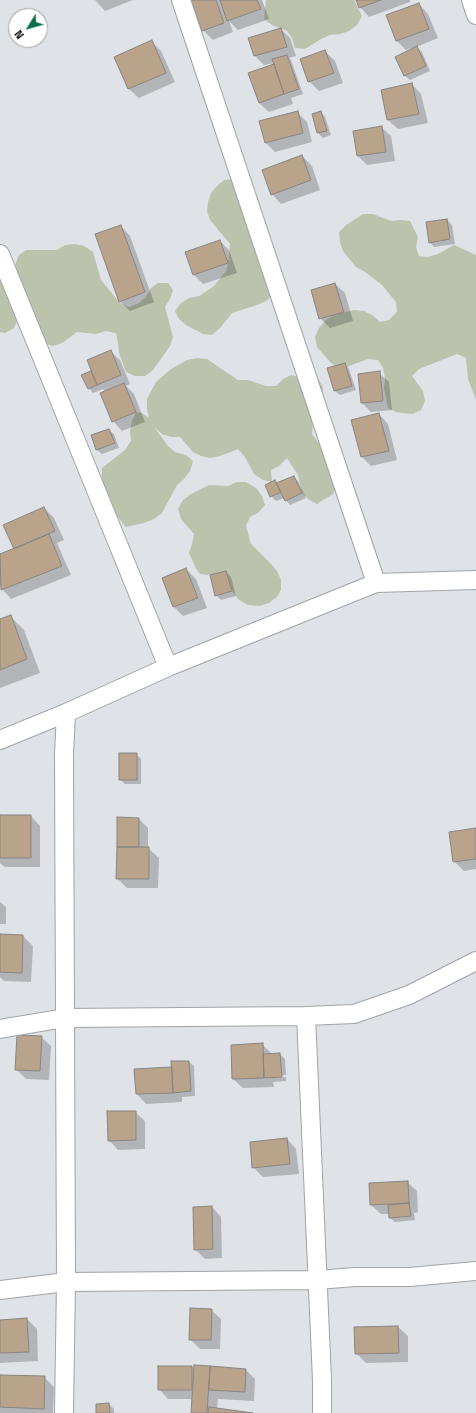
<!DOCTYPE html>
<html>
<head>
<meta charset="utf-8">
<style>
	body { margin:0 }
	#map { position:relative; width:476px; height:1413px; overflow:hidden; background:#dfe2e6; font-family:"Titillium Web",sans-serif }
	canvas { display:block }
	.north { position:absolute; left:8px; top:8px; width:40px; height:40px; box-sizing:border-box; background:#fff; border:1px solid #9f9f9f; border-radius:50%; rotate:233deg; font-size:11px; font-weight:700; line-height:16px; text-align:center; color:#0e0f10 }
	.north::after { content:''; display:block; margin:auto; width:14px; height:18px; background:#086f46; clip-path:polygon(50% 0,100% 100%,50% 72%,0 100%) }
</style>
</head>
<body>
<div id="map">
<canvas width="476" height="1413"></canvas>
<div class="north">N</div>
</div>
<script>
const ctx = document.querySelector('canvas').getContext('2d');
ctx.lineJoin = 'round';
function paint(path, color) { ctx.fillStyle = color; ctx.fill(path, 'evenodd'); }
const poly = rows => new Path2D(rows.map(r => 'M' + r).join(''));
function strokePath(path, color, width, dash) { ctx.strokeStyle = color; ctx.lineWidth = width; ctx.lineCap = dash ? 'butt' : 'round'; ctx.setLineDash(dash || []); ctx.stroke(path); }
paint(poly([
	[266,0,354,0,362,16,357,25,349,31,340,34,330,35,321,39,305,49,295,48,292,38,287,31,272,25,264,19],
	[234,179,273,295,266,301,257,305,232,313,220,328,212,335,203,334,186,325,179,319,175,311,181,303,189,298,199,296,214,286,226,271,228,263,230,244,210,220,207,211,208,202,211,193,217,186,224,180],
	[363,214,373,214,391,221,401,220,410,221,418,237,416,247,419,256,428,257,438,254,454,245,476,255,476,400,468,379,466,358,457,354,419,369,412,376,423,391,425,401,421,410,413,414,403,413,394,412,396,412,388,408,384,388,385,378,383,368,378,360,368,359,341,369,331,363,317,347,315,337,319,328,326,320,334,315,354,310,364,311,372,315,380,322,389,320,397,312,396,302,382,285,365,272,356,267,343,251,340,242,339,232,346,225],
	[75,244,84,246,93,252,101,280,119,302,129,307,139,303,146,297,151,288,158,283,168,283,173,290,170,299,165,307,173,337,170,346,153,370,145,376,135,376,126,372,119,353,118,343,116,333,106,331,96,334,77,332,62,343,53,346,43,343,15,266,19,255,26,250,57,250,65,245],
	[0,276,18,319,14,328,5,333,0,332],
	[197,358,207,359,238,380,248,380,266,386,276,386,283,379,291,375,309,380,319,380,323,388,323,397,313,424,312,434,328,456,337,485,333,494,317,504,309,500,302,493,298,475,287,458,279,466,271,470,272,482,263,480,254,474,245,457,238,449,220,456,211,458,201,456,193,452,180,437,171,437,162,434,155,428,168,446,175,452,186,455,193,461,190,471,184,479,177,485,162,513,154,519,144,523,126,527,116,515,102,488,102,468,125,450,131,441,130,431,132,421,136,412,142,413,149,418,147,409,147,399,156,382,171,369,187,360],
	[237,482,246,482,256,488,262,496,265,505,258,513,250,517,246,526,251,544,271,564,277,571,281,580,281,590,277,597,269,603,259,606,248,605,239,600,232,591,211,575,200,574,194,566,196,568,189,553,192,544,194,534,181,519,178,509,183,500,191,494,209,485,228,486]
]), '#bcc3ad');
paint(poly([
	[95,0,133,0,105,11],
	[192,0,262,0,269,19,238,30,229,21,233,32,213,40,203,30],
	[357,0,410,0,410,2,369,17,360,7],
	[419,4,428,14,438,38,416,47,422,52,430,71,410,80,405,76,397,57,412,50,411,48,406,50,397,41,387,16],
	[281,29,290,38,296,56,289,58,291,60,303,94,291,98,293,104,269,112,259,103,275,63,264,65,255,56,250,38],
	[151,41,161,51,175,82,139,98,129,89,115,58],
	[325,51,335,61,343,83,319,91,309,81],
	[412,84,421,94,428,123,398,129,388,120,382,90],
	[297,112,307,122,312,142,275,152,265,142],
	[321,112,325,117,331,135,323,138,318,133,313,114],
	[381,127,391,136,395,161,367,165,358,156],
	[302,156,312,166,320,190,281,204,272,194],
	[447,220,452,225,455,244,434,247,430,242],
	[121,226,130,236,154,302,130,311,120,301],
	[220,241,229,250,237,273,203,284,194,275,186,252],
	[335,284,345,293,353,321,330,328,320,318],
	[110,351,120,360,130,384,126,386,134,394,145,422,122,431,113,421,106,392,103,389,93,393,89,388,91,372,94,375],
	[345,364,349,369,356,390,340,395,335,391],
	[379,373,389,382,392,410,371,412,362,403],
	[379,414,388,424,397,460,371,466,362,457,353,421],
	[109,430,114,434,119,448,102,454,97,450],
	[293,477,298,481,306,498,290,505,284,498,276,501,271,496,277,484],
	[44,508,54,518,64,540,57,543,71,575,11,599,2,589,0,586,0,555,15,549],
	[186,569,196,579,207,608,183,616,174,607,163,578],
	[226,572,231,577,236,596,221,600,216,595],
	[10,616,24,630,40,673,0,688,0,620],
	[136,754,141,759,141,784,125,784,120,779],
	[0,816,31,816,40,826,40,867,5,867,0,863],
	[139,819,148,828,148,848,159,858,158,888,127,888,117,878],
	[476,829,476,869,464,871,454,861],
	[0,902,6,907,6,924,0,924],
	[0,935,23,936,33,946,31,982,4,981,0,977],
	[41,1037,51,1046,49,1080,26,1079,16,1069],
	[262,1044,272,1054,280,1054,285,1059,286,1075,273,1076,273,1078,286,1077,286,1081,273,1082,274,1087,243,1088,233,1079],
	[189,1062,194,1066,195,1096,182,1097,182,1102,146,1104,137,1094,173,1068],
	[135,1112,145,1121,145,1149,118,1150,109,1140],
	[287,1139,296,1149,299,1174,263,1177,253,1167],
	[407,1182,417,1191,418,1212,414,1213,415,1220,395,1222,390,1218,390,1214,381,1214,371,1205],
	[212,1207,221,1217,222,1258,205,1259,195,1249],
	[211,1310,221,1319,220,1349,200,1349,190,1339],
	[27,1319,37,1329,38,1361,0,1363,0,1321],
	[398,1327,408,1336,408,1362,366,1363,356,1353],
	[159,1367,192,1367,195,1369,195,1367,246,1370,255,1379,254,1401,218,1399,217,1409,245,1413,192,1413,193,1399,168,1399,159,1389],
	[0,1376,44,1377,54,1387,53,1413,0,1413],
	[109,1404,114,1409,114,1413,97,1413]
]), '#0003');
const building = poly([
	[191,0,216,0,224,23,202,31,191,0],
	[220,0,257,0,261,9,227,21,220,0],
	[356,0,381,0,359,8,356,0],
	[419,3,429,29,396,41,386,15,419,3],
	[281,28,287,47,254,56,248,38,281,28],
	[152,40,166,73,128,89,114,57,152,40],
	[417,46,426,66,404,76,395,57,417,46],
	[325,50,334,73,308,82,300,59,325,50],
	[287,55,299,89,284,94,272,59,287,55],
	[274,64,284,94,259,103,248,73,274,64],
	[412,83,419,114,387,120,381,90,412,83],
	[298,111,303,133,265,143,259,121,298,111],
	[321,111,327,131,317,133,312,114,321,111],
	[382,126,386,152,357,156,353,131,382,126],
	[302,155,311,180,271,195,262,170,302,155],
	[447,219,450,239,429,243,426,222,447,219],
	[121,225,145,292,119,302,95,234,121,225],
	[220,240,228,263,193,275,185,252,220,240],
	[335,283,344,312,319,319,311,290,335,283],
	[111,350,121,375,97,385,87,360,111,350],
	[345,363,352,386,334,391,327,368,345,363],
	[91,371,97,385,88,389,81,375,91,371],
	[380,371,383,401,361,403,358,374,380,371],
	[124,383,136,412,112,422,100,393,124,383],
	[379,413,389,451,361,457,351,420,379,413],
	[109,429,115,443,96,450,91,435,109,429],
	[294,476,302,493,285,501,276,483,294,476],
	[275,480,281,492,270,497,265,485,275,480],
	[44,507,55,531,14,549,3,525,44,507],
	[49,534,62,566,1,590,0,554,49,534],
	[186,568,198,598,173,607,162,578,186,568],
	[226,571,232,591,215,596,210,575,226,571],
	[11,615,27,659,0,670,0,619,11,615],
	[119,753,137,753,137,780,119,780,119,753],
	[0,815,31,815,31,858,0,858,0,815],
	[117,817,139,818,139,847,117,847,117,817],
	[476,828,476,859,453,862,449,832,476,828],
	[117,847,149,847,149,879,116,879,117,847],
	[0,934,23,935,22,973,0,972,0,934],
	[17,1035,42,1036,40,1071,15,1070,17,1035],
	[263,1043,264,1078,232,1079,231,1045,263,1043],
	[280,1053,282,1077,264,1078,263,1054,280,1053],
	[171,1061,189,1061,191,1091,173,1093,171,1061],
	[172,1067,173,1093,136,1094,134,1069,172,1067],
	[107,1111,136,1111,136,1140,108,1141,107,1111],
	[287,1138,290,1164,252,1168,250,1142,287,1138],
	[408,1181,409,1203,370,1205,369,1183,408,1181],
	[409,1203,411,1216,389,1218,388,1205,409,1203],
	[212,1206,213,1249,194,1250,193,1207,212,1206],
	[190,1308,212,1309,211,1340,189,1340,190,1308],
	[27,1318,29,1352,0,1353,0,1320,27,1318],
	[398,1326,399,1353,355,1354,354,1327,398,1326],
	[194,1365,210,1366,207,1413,191,1413,194,1365],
	[158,1366,192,1366,192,1390,158,1390,158,1366],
	[210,1366,246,1369,245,1392,209,1390,210,1366],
	[0,1375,45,1376,44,1409,0,1407,0,1375],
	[109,1403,110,1413,96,1413,96,1404,109,1403],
	[209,1407,253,1413,208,1413,209,1407]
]);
paint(building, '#b9a38a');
strokePath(building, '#888582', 1);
const street = poly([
	[181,0,376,583],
	[471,0,476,15],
	[0,254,168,667],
	[0,740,66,713,168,667,376,583,476,580],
	[306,1016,322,1380,322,1413],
	[0,1029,65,1018,306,1016,354,1014,409,995,476,961],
	[0,1290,66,1282,317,1280,355,1277,410,1277,476,1271],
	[64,1413,66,1282,64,754,66,713]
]);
strokePath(street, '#a0a3a7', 20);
strokePath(street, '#fff', 18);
</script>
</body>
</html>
